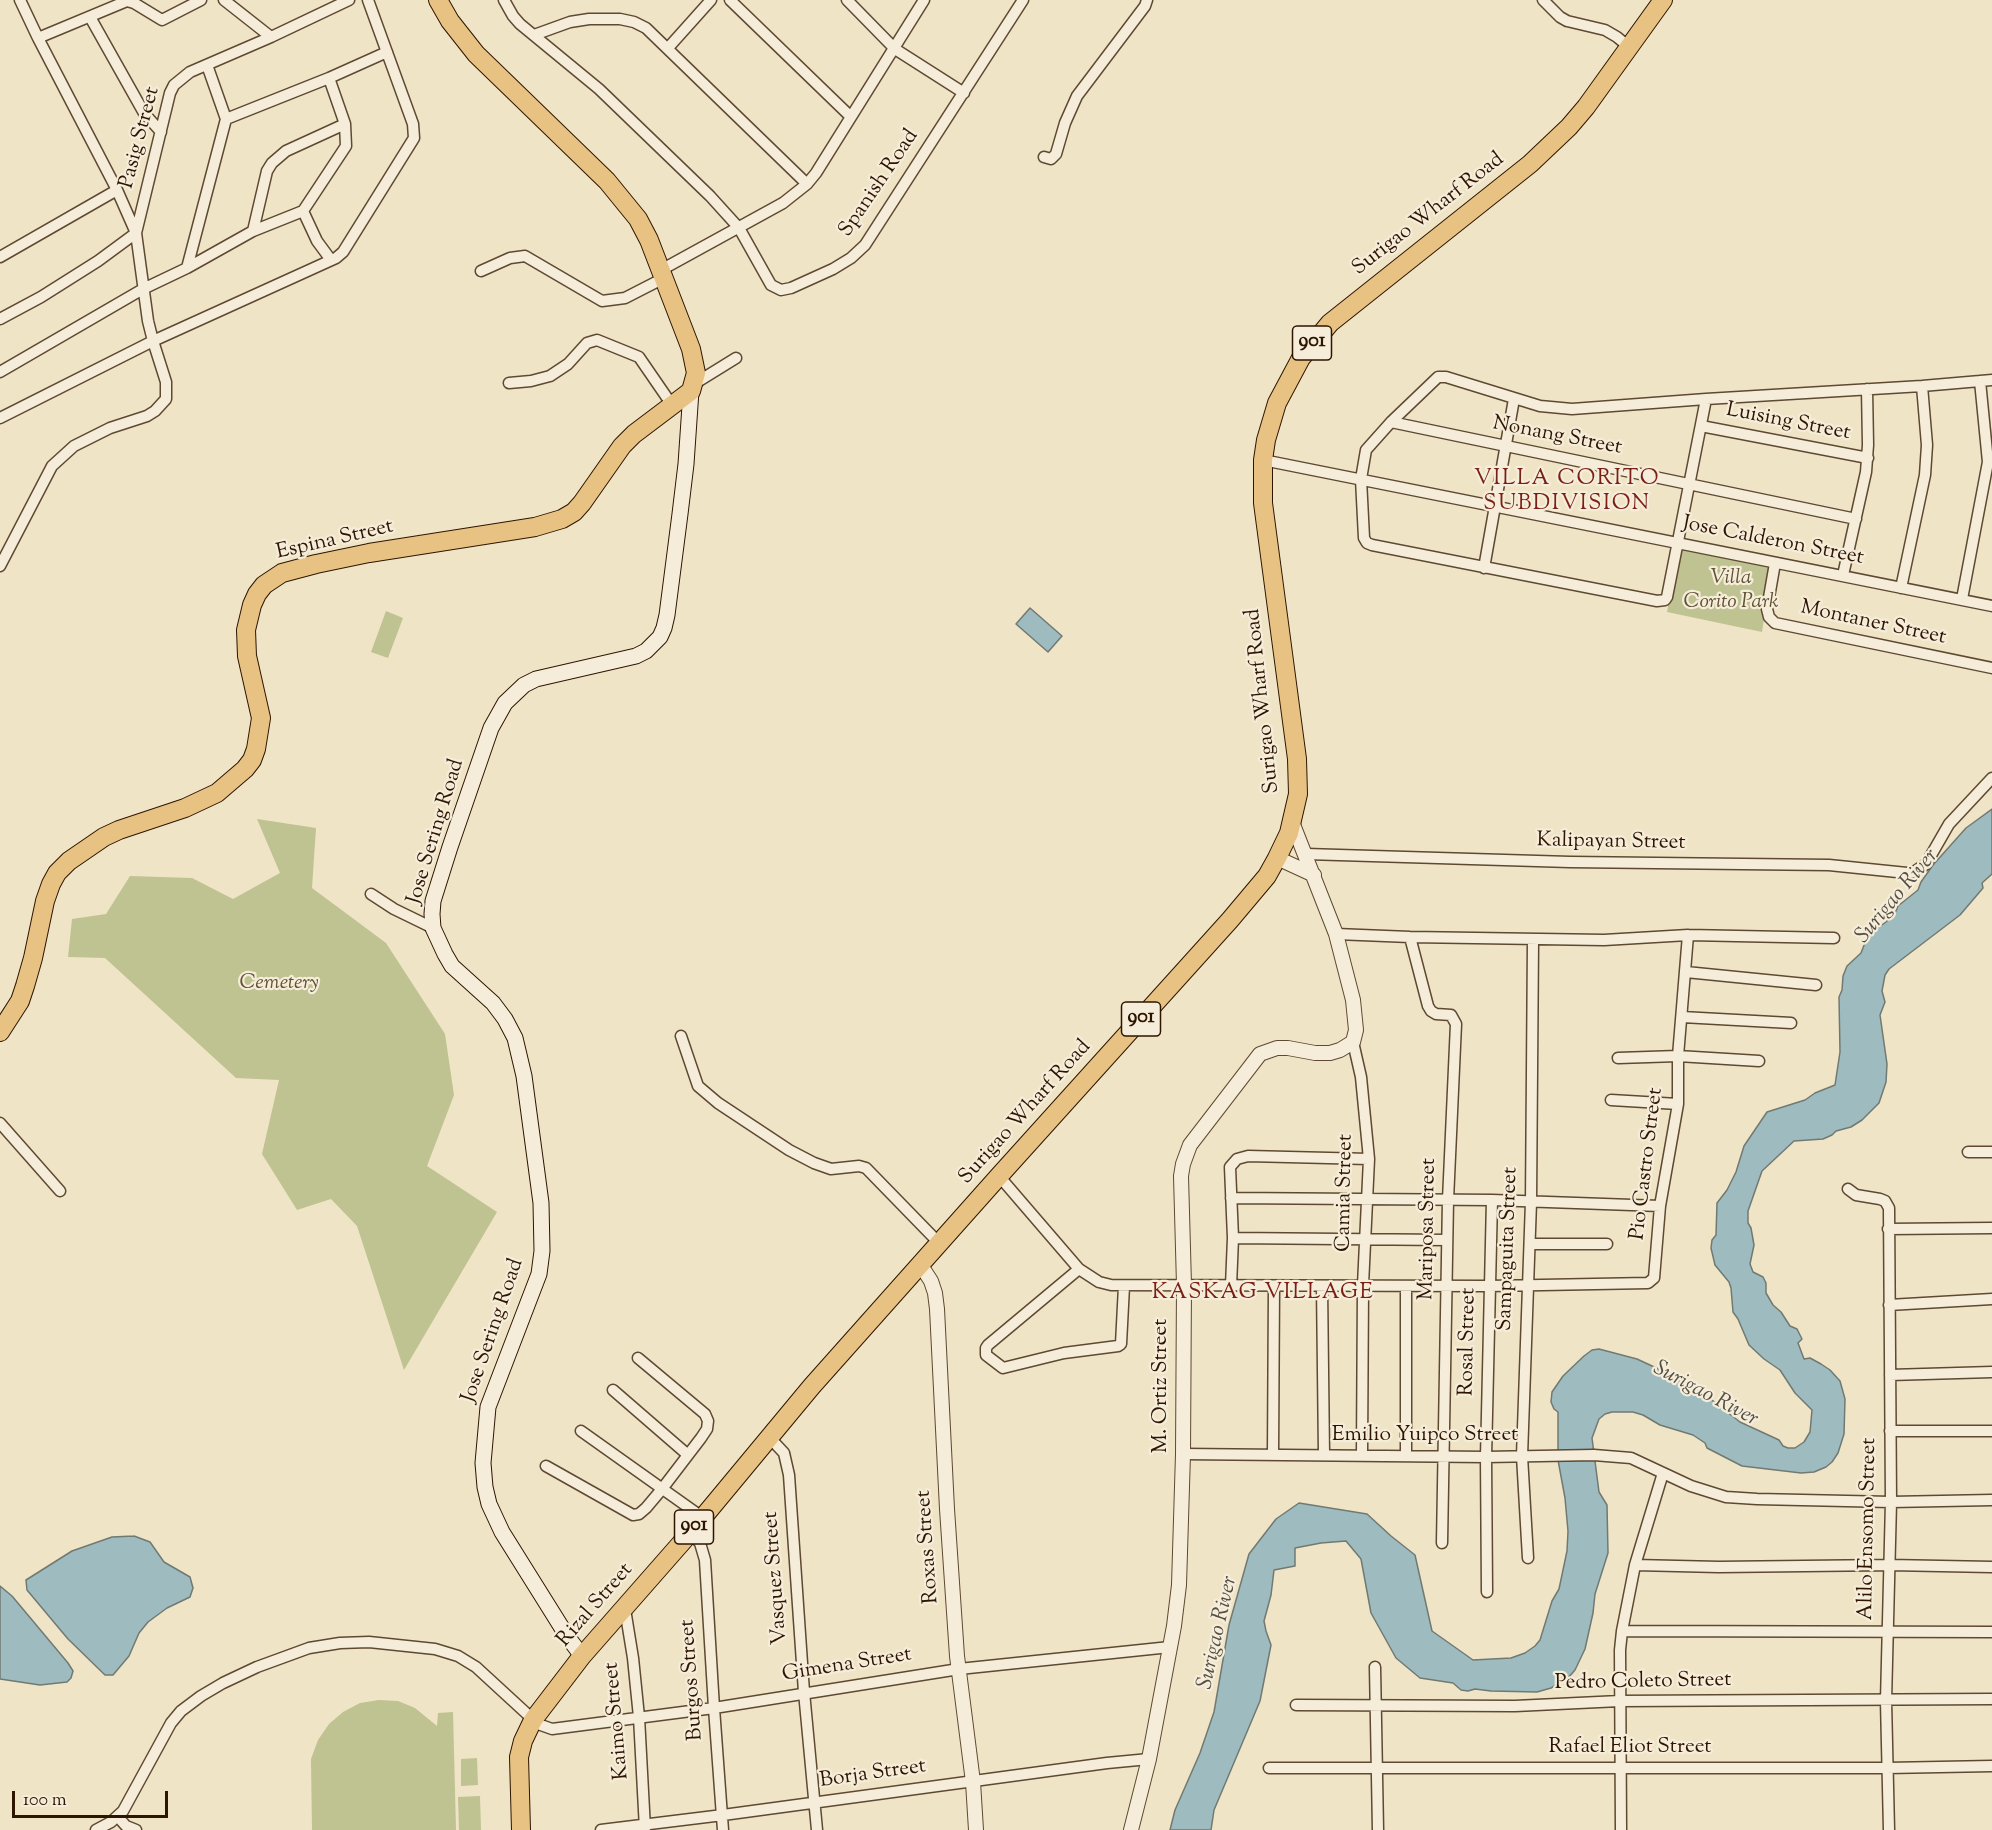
<!DOCTYPE html>
<html>
<head>
<meta charset="utf-8">
<style>
	body { margin:0 }
	#map { position:relative; width:1992px; height:1830px; overflow:hidden; background:#f0e4c6; font-family:"Sorts Mill Goudy",serif }
	canvas { display:block }
	.scale { position:absolute; left:12px; top:1791px; width:156px; height:27px; box-sizing:border-box; border:3px solid #2d1500; border-top:0; padding-left:8px; font-size:18px; line-height:21px; white-space:nowrap; color:#2d1500; -webkit-text-stroke:4px #f5edda; paint-order:stroke }
</style>
</head>
<body>
<div id="map">
<canvas width="1992" height="1830"></canvas>
<div class="scale">100 m</div>
</div>
<script>
const ctx = document.querySelector('canvas').getContext('2d');
ctx.lineJoin = 'round';
function paint(path, color) { ctx.fillStyle = color; ctx.fill(path, 'evenodd'); }
const poly = rows => new Path2D(rows.map(r => 'M' + r).join(''));
function strokePath(path, color, width, dash) { ctx.strokeStyle = color; ctx.lineWidth = width; ctx.lineCap = dash ? 'butt' : 'round'; ctx.setLineDash(dash || []); ctx.stroke(path); }
function write(font, color, halo, rows, align = 'center') {
  ctx.font = font + ' "Sorts Mill Goudy",serif'; ctx.lineWidth = 4.5; ctx.setLineDash([]); ctx.textBaseline = 'middle'; ctx.strokeStyle = halo; ctx.fillStyle = color; for (const [text, x, y, turn = 0] of rows) {
    ctx.save(); ctx.translate(x, y); ctx.rotate((+turn || 0) * Math.PI / 180); ctx.textAlign = isNaN(turn) ? turn : align; if (halo) ctx.strokeText(text, 0, 0); ctx.fillText(text, 0, 0); ctx.restore();
  }
}
paint(poly([
	[1680,547,1772,565,1762,632,1667,612],
	[386,611,403,618,388,658,371,652],
	[257,819,316,828,312,888,386,943,445,1034,454,1095,427,1166,497,1212,404,1370,357,1226,331,1199,297,1210,262,1154,279,1080,236,1078,105,958,68,957,72,919,106,914,130,876,192,878,233,899,280,873],
	[379,1700,398,1701,415,1708,437,1726,438,1713,453,1712,456,1830,312,1830,311,1759,318,1740,329,1724,343,1712,360,1703],
	[477,1758,478,1785,461,1786,461,1759],
	[480,1796,481,1830,459,1830,458,1797]
]), '#bfc291');
const water = poly([
	[1030,608,1062,636,1048,652,1016,624,1030,608],
	[1992,809,1992,874,1982,883,1983,888,1960,915,1889,969,1885,975,1882,991,1885,1002,1880,1015,1887,1064,1886,1082,1879,1103,1862,1120,1851,1127,1836,1131,1832,1135,1823,1139,1794,1141,1762,1171,1748,1211,1748,1223,1751,1228,1754,1245,1750,1264,1753,1272,1763,1277,1766,1283,1766,1293,1773,1305,1781,1312,1790,1326,1797,1329,1802,1339,1798,1343,1804,1359,1810,1358,1821,1364,1830,1370,1840,1381,1845,1399,1844,1434,1838,1453,1832,1462,1826,1467,1814,1472,1801,1473,1742,1466,1707,1448,1705,1443,1693,1435,1660,1425,1643,1415,1633,1412,1612,1412,1605,1414,1599,1419,1592,1438,1599,1492,1607,1505,1608,1553,1595,1594,1593,1613,1585,1649,1575,1670,1568,1678,1551,1688,1537,1692,1491,1691,1475,1689,1468,1691,1461,1690,1453,1683,1420,1678,1396,1658,1371,1613,1361,1559,1346,1541,1321,1543,1295,1548,1295,1566,1274,1570,1271,1595,1264,1621,1266,1631,1271,1645,1260,1701,1214,1810,1211,1830,1170,1830,1175,1810,1200,1753,1214,1712,1229,1625,1249,1554,1276,1519,1299,1503,1367,1514,1391,1536,1415,1555,1432,1631,1473,1660,1511,1658,1525,1653,1535,1646,1540,1640,1552,1601,1559,1589,1567,1551,1568,1531,1565,1498,1558,1460,1558,1412,1554,1409,1551,1402,1552,1392,1563,1376,1584,1356,1592,1350,1599,1349,1637,1359,1665,1372,1673,1378,1703,1393,1740,1422,1779,1440,1783,1446,1788,1448,1795,1448,1804,1442,1810,1432,1812,1410,1795,1393,1780,1370,1764,1359,1749,1345,1738,1319,1733,1312,1731,1288,1729,1282,1715,1265,1711,1248,1712,1240,1716,1235,1717,1203,1727,1190,1736,1172,1744,1146,1767,1112,1805,1100,1815,1093,1835,1085,1840,1052,1839,997,1842,990,1843,976,1847,966,1861,953,1868,935,1886,922,1896,911,1898,906,1918,890,1921,882,1933,865,1966,828,1992,809],
	[134,1536,150,1542,164,1562,190,1577,193,1588,190,1597,167,1608,148,1622,139,1633,129,1656,113,1675,105,1675,68,1639,27,1590,26,1580,72,1551,112,1537,134,1536],
	[0,1586,12,1596,68,1663,73,1671,71,1678,67,1682,40,1685,0,1679,0,1586]
]);
paint(water, '#9ebcbf');
strokePath(water, '#717973', 1.5);
const minor = poly([
	[224,0,271,37],
	[504,0,513,16,520,24,599,89,710,196,739,228,771,285,781,290,791,288,833,269,851,258,865,245,1023,0],
	[730,0,851,117],
	[847,0,895,49,964,93],
	[1543,0,1560,17,1567,21,1605,30,1617,37,1629,47],
	[90,17,144,113,161,132],
	[534,35,570,22,589,19,620,19,634,22,646,28,807,184],
	[38,38,127,1,134,3,162,20,201,0],
	[668,48,711,0],
	[207,65,226,119],
	[1044,157,1051,159,1056,154,1065,123,1077,96,1145,6,1147,0],
	[303,211,317,241,331,260],
	[253,231,267,171,272,163,286,151,345,124],
	[0,257,117,190],
	[187,268,226,119,329,78,387,52],
	[661,270,783,203,807,184,816,173,924,0],
	[481,271,510,258,525,256,602,301,625,298,664,278],
	[0,319,41,297,98,261,136,233,117,190,38,38,20,0],
	[0,372,143,289,187,268,253,231,303,211,346,146,345,124,329,78],
	[509,383,531,381,550,376,568,364,587,343,597,340,639,357,672,405],
	[694,384,736,358],
	[1706,399,1667,597,1665,600,1657,601,1372,545,1367,543,1364,538,1361,479,1366,450,1391,422,1438,377,1446,377,1540,406,1572,409,1706,399,1922,386,1992,380],
	[0,418,153,341,336,258,343,252,414,138,413,124,368,0],
	[1391,422,1856,519],
	[1701,426,1868,458],
	[1263,460,1992,606],
	[1775,563,1767,609,1769,617,1775,623,1992,668],
	[0,566,52,466,74,446,110,428,147,416,155,411,166,399,166,382,153,341,148,321,136,233,170,93,174,85,190,72,271,37,349,0],
	[1484,568,1514,399],
	[1843,575,1866,472,1868,445,1867,389],
	[1901,588,1925,475,1927,445,1922,386],
	[1962,599,1988,462,1980,381],
	[1306,854,1570,862,1829,865,1907,873,1914,872,1926,864,1949,824,1992,778],
	[371,894,394,909,433,928],
	[1688,935,1834,938],
	[1410,937,1428,1006,1431,1011,1436,1014,1451,1015,1456,1024,1448,1200,1442,1543],
	[1686,972,1816,985],
	[1682,1017,1791,1023],
	[681,1036,698,1086,718,1103,789,1150,814,1163,831,1169,859,1166,866,1168,939,1243],
	[1353,1042,1361,1077,1369,1159,1363,1285,1362,1454],
	[1618,1058,1678,1056,1759,1061],
	[1611,1100,1678,1104],
	[0,1123,60,1191],
	[1968,1152,1992,1152],
	[999,1176,1079,1269,1099,1282,1111,1285,1489,1286,1648,1283,1654,1278,1660,1206,1678,1104,1678,1056,1688,935,1604,940,1410,937,1336,934],
	[1848,1189,1856,1195,1880,1199,1885,1201,1889,1208,1891,1502,1886,1701,1889,1830],
	[1231,1198,1492,1200,1660,1206],
	[1888,1229,1992,1228],
	[1233,1238,1447,1240],
	[1530,1244,1607,1244],
	[1079,1269,988,1345,986,1348,986,1355,1003,1368,1064,1353,1118,1346,1121,1344,1124,1286],
	[1231,1286,1233,1238,1230,1167,1237,1159,1248,1156,1369,1159],
	[1322,1286,1324,1455],
	[1889,1305,1992,1299],
	[1890,1375,1992,1372],
	[613,1390,688,1455],
	[581,1431,702,1517],
	[1890,1431,1992,1431],
	[770,1438,784,1453,789,1475,804,1692,817,1830],
	[1183,1454,1486,1457,1594,1455,1631,1458,1691,1486,1726,1497,1757,1499,1891,1502,1992,1500],
	[1273,1454,1274,1286],
	[1406,1455,1406,1286],
	[546,1466,633,1515,639,1514,646,1508,662,1489,701,1438,707,1429,708,1421,705,1414,638,1358],
	[690,1533,700,1543,705,1560,714,1708,723,1830],
	[1528,1558,1522,1456,1531,1202,1533,940],
	[1635,1565,1719,1567,1889,1565,1992,1567],
	[1487,1592,1486,1457,1492,1200],
	[625,1609,633,1658,639,1717,645,1829],
	[1622,1631,1992,1632],
	[1375,1667,1378,1830],
	[1296,1705,1515,1706,1620,1701,1992,1699],
	[1269,1768,1887,1768,1992,1766],
	[118,1817,126,1826,136,1830],
	[96,1830,111,1822,123,1811,171,1723,181,1711,201,1696,223,1683,257,1667,309,1648,340,1643,369,1642,435,1649,458,1656,476,1667,538,1724,552,1729,714,1708,959,1669,1170,1647],
	[601,1830,723,1815,1107,1763,1149,1759],
	[1621,1830,1620,1650,1622,1631,1635,1565,1663,1473]
]);
const tertiary = poly([
	[1277,858,1314,875],
	[920,1264,931,1281,935,1293,937,1309,947,1509,957,1656,973,1782,976,1830],
	[1131,1830,1149,1759,1174,1626,1179,1585,1183,1454,1184,1285,1181,1176,1183,1164,1190,1145,1260,1054,1277,1048,1288,1048,1315,1053,1330,1053,1340,1050,1353,1042,1356,1030,1353,1000,1336,934,1292,822]
]);
const secondary = poly([
	[582,1656,567,1636,502,1532,489,1504,485,1487,483,1463,488,1407,539,1274,542,1251,541,1203,524,1076,515,1038,505,1019,493,1003,452,966,445,954,433,928,432,914,433,901,450,847,491,728,505,703,524,685,536,679,636,656,646,651,660,637,664,628,667,615,680,514,686,464,691,391]
]);
const primary = poly([
	[0,1032,20,1001,25,986,33,958,45,901,51,884,57,873,69,861,104,837,119,830,185,808,217,793,245,769,252,760,256,749,261,718,247,656,246,630,252,605,257,594,264,585,282,573,316,564,369,553,535,527,562,519,574,512,582,503,622,446,634,434,691,391,696,373,691,349,649,240,638,219,607,181,476,54,450,21,438,0],
	[521,1830,519,1757,523,1741,533,1720,582,1656,690,1533,812,1386,999,1176,1230,920,1267,876,1277,858,1289,833,1298,794,1297,759,1263,503,1263,460,1266,440,1277,403,1301,358,1330,323,1530,164,1569,127,1586,107,1663,0]
]);
strokePath(minor, '#5e4932', 13);
strokePath(tertiary, '#5e4932', 16);
strokePath(secondary, '#2d1500', 17);
strokePath(primary, '#2d1500', 20);
strokePath(minor, '#f5edda', 10);
strokePath(tertiary, '#f5edda', 14);
strokePath(secondary, '#f5edda', 15);
strokePath(primary, '#e8c283', 18);
for (const [x, y, w] of [
	[1312,343,39],
	[1141,1019,39],
	[694,1527,39]
]) { const box = new Path2D(); box.roundRect(x - w / 2, y - 17, w, 34, 4.5); ctx.fillStyle = '#f5edda'; ctx.fill(box); strokePath(box, '#2d1500', 1.5); }
write('bold 20px', '#2d1500', null, [
	["901",1312,343],
	["901",1141,1019],
	["901",694,1527]
]);
write('21px', '#2d1500', '#f5edda', [
	["Pasig Street",141,138,-75],
	["Spanish Road",880,184,-56],
	["Surigao Wharf Road",1429,215,-38],
	["Luising Street",1788,423,11],
	["Nonang Street",1557,437,11],
	["Espina Street",335,541,-13],
	["Jose Calderon Street",1773,542,11],
	["Montaner Street",1873,624,12],
	["Surigao Wharf Road",1264,701,-96],
	["Jose Sering Road",437,832,-73],
	["Kalipayan Street",1611,843,1],
	["Surigao Wharf Road",1026,1113,-48],
	["Pio Castro Street",1648,1164,-83],
	["Camia Street",1346,1193,-89],
	["Mariposa Street",1429,1229,-89],
	["Sampaguita Street",1509,1249,-88],
	["Jose Sering Road",494,1331,-71],
	["Rosal Street",1469,1342,-89],
	["M. Ortiz Street",1162,1386,-90],
	["Emilio Yuipco Street",1425,1436],
	["Alilo Ensomo Street",1869,1529,-89],
	["Roxas Street",929,1547,-94],
	["Vasquez Street",777,1578,-94],
	["Rizal Street",596,1606,-49],
	["Gimena Street",847,1666,-9],
	["Burgos Street",693,1680,-94],
	["Pedro Coleto Street",1643,1683,-1],
	["Kaimo Street",618,1721,-95],
	["Rafael Eliot Street",1630,1748],
	["Borja Street",873,1775,-8]
]);
write('italic 21px', '#605233', '#f5edda', [
	["Villa",1731,579],
	["Corito Park",1731,603],
	["Cemetery",279,984]
]);
ctx.letterSpacing = '1.5px';
write('22px', '#7a1f14', '#f5edda', [
	["VILLA CORITO",1567,480],
	["SUBDIVISION",1567,505],
	["KASKAG VILLAGE",1263,1294]
]);
ctx.letterSpacing = '0px';
write('italic 22px', '#554f43', '#f5edda', [
	["Surigao River",1898,897,-50],
	["Surigao River",1705,1395,28],
	["Surigao River",1219,1633,-77]
]);
</script>
</body>
</html>
